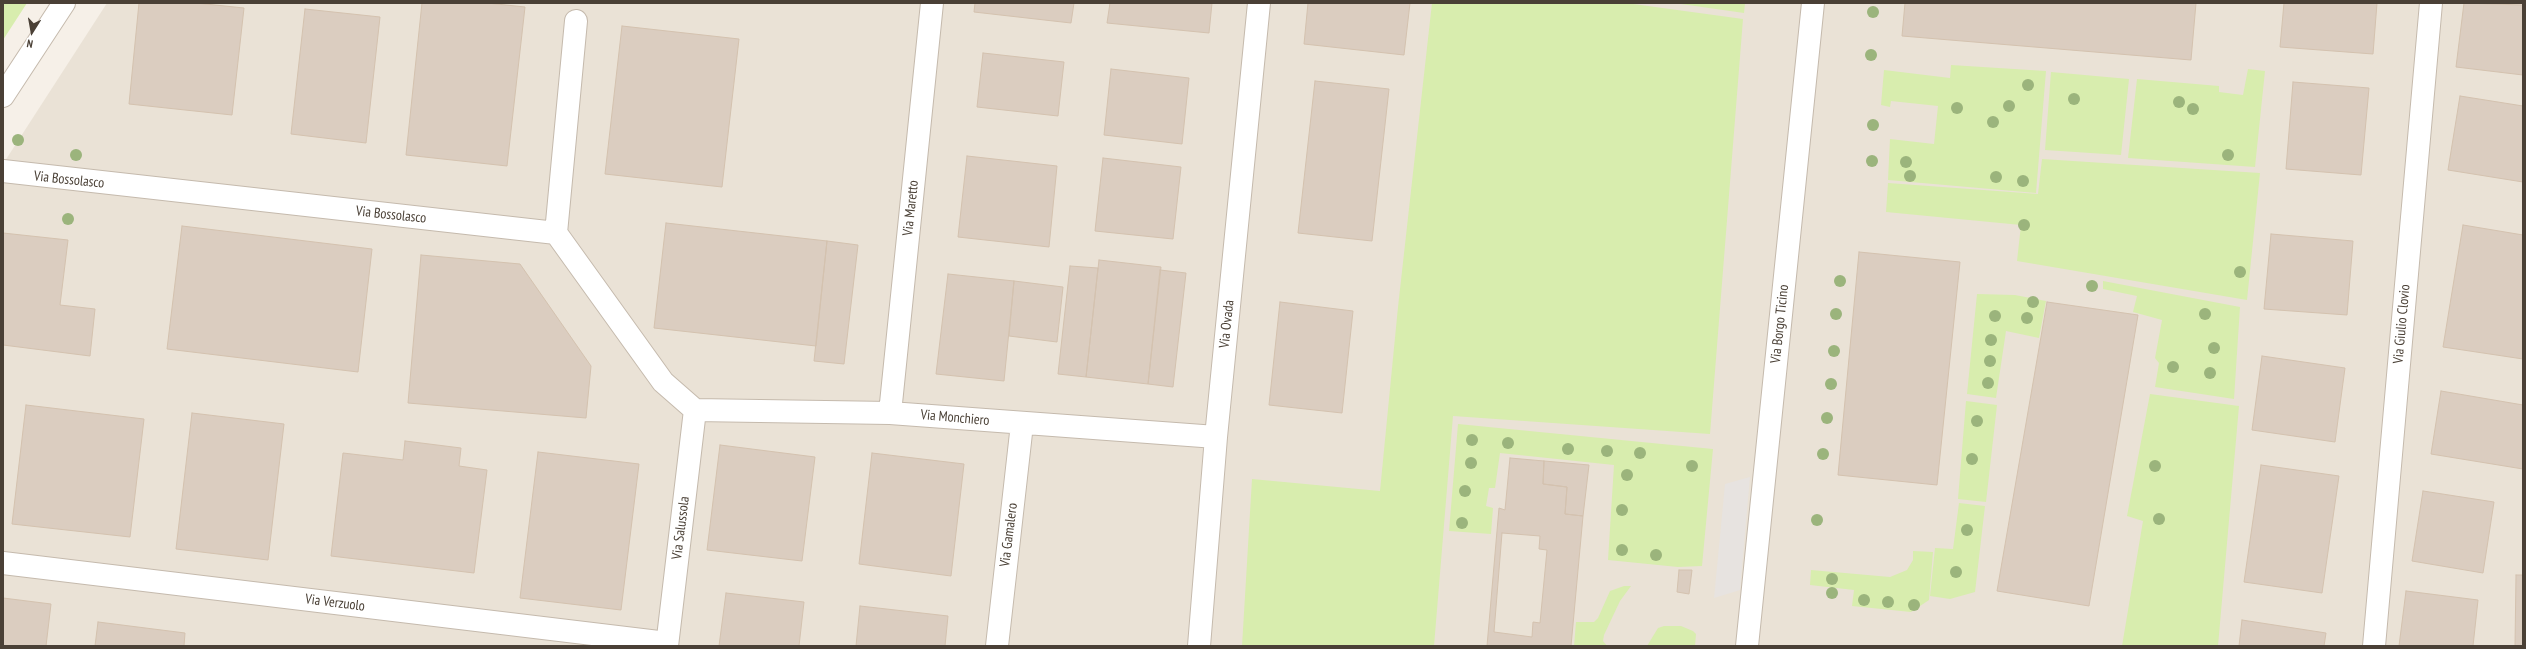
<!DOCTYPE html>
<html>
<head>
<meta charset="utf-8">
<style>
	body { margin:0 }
	#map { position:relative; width:2526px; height:649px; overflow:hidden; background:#f6f0e8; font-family:"PT Sans Narrow",sans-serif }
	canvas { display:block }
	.frame { position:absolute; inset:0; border:4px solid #4a4036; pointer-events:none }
	.north { position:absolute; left:12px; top:12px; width:40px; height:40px; -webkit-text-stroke:3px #fff; paint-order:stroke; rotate:191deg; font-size:11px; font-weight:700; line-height:16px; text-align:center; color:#4a4036 }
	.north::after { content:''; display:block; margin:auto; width:14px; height:18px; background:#4a4036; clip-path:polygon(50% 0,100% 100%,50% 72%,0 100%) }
</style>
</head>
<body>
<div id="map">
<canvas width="2526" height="649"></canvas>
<div class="frame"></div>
<div class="north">N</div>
</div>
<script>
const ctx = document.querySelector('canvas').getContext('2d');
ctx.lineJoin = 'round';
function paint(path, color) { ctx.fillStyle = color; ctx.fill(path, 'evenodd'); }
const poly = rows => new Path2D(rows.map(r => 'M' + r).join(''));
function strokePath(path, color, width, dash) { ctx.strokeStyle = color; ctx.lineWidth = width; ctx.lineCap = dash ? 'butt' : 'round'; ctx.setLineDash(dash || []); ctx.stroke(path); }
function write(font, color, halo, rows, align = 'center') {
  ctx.font = font + ' "PT Sans Narrow",sans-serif'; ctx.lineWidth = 3; ctx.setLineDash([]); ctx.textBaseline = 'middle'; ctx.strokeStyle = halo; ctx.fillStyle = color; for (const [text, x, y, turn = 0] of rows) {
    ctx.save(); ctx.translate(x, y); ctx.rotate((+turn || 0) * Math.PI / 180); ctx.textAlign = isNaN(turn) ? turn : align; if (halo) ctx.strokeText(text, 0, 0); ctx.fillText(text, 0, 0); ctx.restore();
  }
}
paint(poly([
	[107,3,2523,3,2523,646,3,646,3,164]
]), '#eae2d6');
paint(poly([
	[3,3,27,3,3,40],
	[1432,3,1626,3,1743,19,1710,434,1453,416,1434,646,1242,646,1252,479,1380,491,1398,307],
	[1674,3,1745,3,1744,13],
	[1951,65,2046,71,2036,193,1888,180,1890,139,1934,144,1938,106,1891,101,1890,107,1881,105,1884,70,1950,78],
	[2248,69,2265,71,2255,167,2128,158,2137,79,2219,86,2219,92,2243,95],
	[2051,72,2129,79,2121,155,2045,150],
	[2042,159,2260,173,2247,300,2017,261,2021,225,1886,212,1888,183,2038,194],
	[2103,281,2240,307,2234,399,2155,387,2159,363,2155,358,2162,320,2133,312,2137,296,2103,289],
	[1977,294,2015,295,2046,301,2039,338,2006,331,1996,398,1967,394],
	[2150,394,2239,406,2218,646,2122,646,2143,521,2127,516],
	[1966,401,1997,405,1986,502,1958,499],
	[1458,424,1713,449,1702,566,1678,567,1608,560,1614,465,1500,453,1495,488,1489,488,1486,506,1493,508,1491,534,1449,531],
	[1959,503,1985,506,1975,592,1950,599,1930,596,1935,548,1953,549],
	[1913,551,1933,552,1929,600,1911,612,1852,606,1854,590,1810,585,1811,570,1890,577,1907,570,1913,560],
	[1624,586,1631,586,1620,601,1604,635,1603,641,1607,646,1574,646,1576,622,1594,622,1598,618,1610,591],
	[1664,626,1681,626,1693,631,1696,634,1695,646,1647,646,1658,628]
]), '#d8edae');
paint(poly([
	[1750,477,1740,590,1714,598,1725,484]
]), '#e7e3e0');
const building = poly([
	[139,3,196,3,244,8,232,115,129,104,139,3],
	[422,3,487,3,525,7,507,166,406,155,422,3],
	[975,3,1074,3,1071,23,974,12,975,3],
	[1110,3,1212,3,1209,33,1107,23,1110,3],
	[1308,3,1410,3,1404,55,1304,44,1308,3],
	[1905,3,2196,3,2191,60,1902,36,1905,3],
	[2284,3,2377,3,2373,54,2280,47,2284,3],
	[2464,3,2523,5,2523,75,2456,67,2464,3],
	[305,9,380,17,366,143,291,134,305,9],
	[622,26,739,39,722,187,605,174,622,26],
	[983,53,1064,62,1058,116,977,107,983,53],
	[1111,69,1189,78,1182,144,1104,135,1111,69],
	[1315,81,1389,89,1372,241,1298,233,1315,81],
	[2293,82,2369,88,2361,175,2286,169,2293,82],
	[2460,96,2523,106,2523,182,2448,170,2460,96],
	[967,156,1057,166,1049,247,958,237,967,156],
	[1103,158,1181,167,1173,239,1095,231,1103,158],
	[666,223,827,241,816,346,654,328,666,223],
	[2463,225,2523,235,2523,359,2443,347,2463,225],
	[182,226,372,249,358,372,167,349,182,226],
	[3,233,68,240,60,305,95,309,90,356,3,345,3,233],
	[2271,234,2353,241,2347,315,2264,309,2271,234],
	[827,241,858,245,844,364,814,361,827,241],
	[1859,252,1960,262,1937,485,1838,475,1859,252],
	[421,255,520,264,591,366,586,418,408,403,421,255],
	[1099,260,1161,267,1148,384,1086,377,1099,260],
	[1070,266,1098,268,1086,377,1058,374,1070,266],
	[1160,270,1186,273,1173,387,1148,384,1160,270],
	[948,274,1014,281,1004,381,936,374,948,274],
	[1014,281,1063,287,1057,342,1009,336,1014,281],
	[1280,302,1353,311,1342,413,1269,405,1280,302],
	[2047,302,2138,315,2089,606,1997,591,2047,302],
	[2262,356,2345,368,2335,442,2252,430,2262,356],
	[2441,391,2523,405,2523,469,2431,454,2441,391],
	[26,405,144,419,130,537,12,524,26,405],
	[192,413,284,424,268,560,176,549,192,413],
	[405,441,461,448,459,466,487,470,474,573,331,556,343,453,403,460,405,441],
	[720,445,815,457,802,561,707,550,720,445],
	[538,452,639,464,621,610,520,598,538,452],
	[872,453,964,464,951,576,859,564,872,453],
	[1510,458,1544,461,1543,484,1567,487,1565,514,1583,516,1571,646,1487,646,1499,508,1505,510,1510,458],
	[1544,461,1589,465,1583,516,1565,514,1567,487,1543,484,1544,461],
	[2261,465,2339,476,2322,593,2244,582,2261,465],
	[2423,491,2494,502,2483,573,2412,561,2423,491],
	[1502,533,1540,536,1539,549,1547,550,1540,623,1533,622,1532,637,1494,632,1502,533],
	[1679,570,1692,570,1689,594,1677,592,1679,570],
	[2516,575,2523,575,2523,646,2515,646,2516,575],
	[2406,591,2478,600,2473,646,2399,646,2406,591],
	[726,593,804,602,799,646,719,646,726,593],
	[3,598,51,604,46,646,3,646,3,598],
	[860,606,948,616,945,646,856,646,860,606],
	[2242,620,2326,633,2324,646,2239,646,2242,620],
	[98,622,185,633,184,646,95,646,98,622]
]);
paint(building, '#dbcdc0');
strokePath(building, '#d4c2af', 1);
const minor = poly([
	[3,171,556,233,663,382,695,410],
	[556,233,576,21],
	[695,410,890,413,1216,437],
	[890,413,932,3],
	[3,563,667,643],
	[667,646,695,410],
	[997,646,1022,424],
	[1199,646,1216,437,1259,3],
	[1747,646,1813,3],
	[2374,646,2431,3]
]);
const tertiary = poly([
	[3,96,64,3]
]);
strokePath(minor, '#c5baad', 24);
strokePath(tertiary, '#c5baad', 24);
strokePath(minor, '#fff', 22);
strokePath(tertiary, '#fff', 22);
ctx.fillStyle = '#9bb47c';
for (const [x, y] of [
	[1873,12],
	[1871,55],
	[2028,85],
	[2074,99],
	[2179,102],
	[2009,106],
	[1957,108],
	[2193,109],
	[1993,122],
	[1873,125],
	[18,140],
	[76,155],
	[2228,155],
	[1872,161],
	[1906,162],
	[1910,176],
	[1996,177],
	[2023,181],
	[68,219],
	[2024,225],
	[2240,272],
	[1840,281],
	[2092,286],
	[2033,302],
	[1836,314],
	[2205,314],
	[1995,316],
	[2027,318],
	[1991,340],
	[2214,348],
	[1834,351],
	[1990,361],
	[2173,367],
	[2210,373],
	[1988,383],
	[1831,384],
	[1827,418],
	[1977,421],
	[1472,440],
	[1508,443],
	[1568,449],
	[1607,451],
	[1640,453],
	[1823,454],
	[1972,459],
	[1471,463],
	[1692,466],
	[2155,466],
	[1627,475],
	[1465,491],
	[1622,510],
	[2159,519],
	[1817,520],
	[1462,523],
	[1967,530],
	[1622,550],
	[1656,555],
	[1956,572],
	[1832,579],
	[1832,593],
	[1864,600],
	[1888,602],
	[1914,605]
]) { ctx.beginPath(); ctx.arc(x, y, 6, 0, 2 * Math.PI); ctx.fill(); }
write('14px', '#4a4036', '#fff', [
	["Via Bossolasco",69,180,6],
	["Via Maretto",911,208,-84],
	["Via Bossolasco",391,215,6],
	["Via Ovada",1227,324,-84],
	["Via Borgo Ticino",1780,324,-84],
	["Via Giulio Clovio",2402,324,-85],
	["Via Monchiero",955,418,5],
	["Via Salussola",681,528,-83],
	["Via Gamalero",1009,535,-83],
	["Via Verzuolo",335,603,7]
]);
</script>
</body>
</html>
